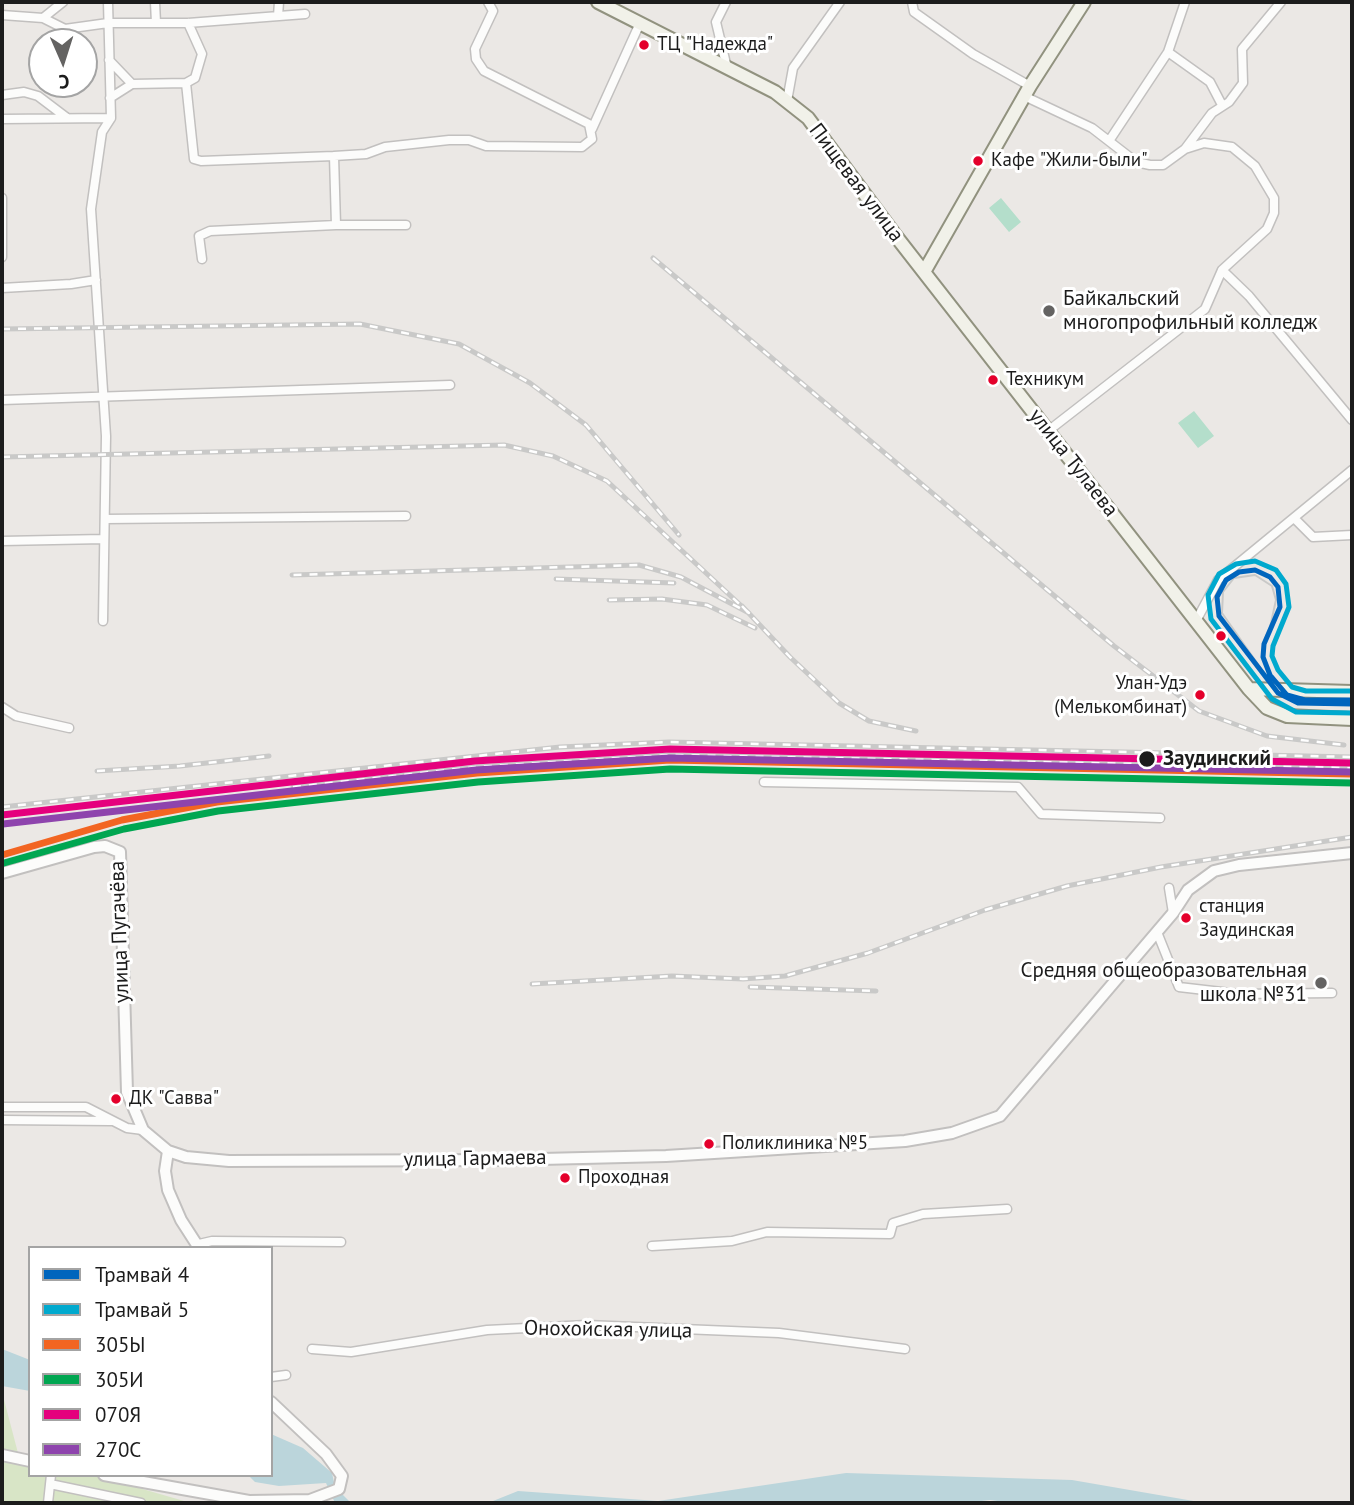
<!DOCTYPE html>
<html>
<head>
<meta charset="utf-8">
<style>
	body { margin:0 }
	#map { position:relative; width:1354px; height:1505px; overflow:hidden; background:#ebe8e5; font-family:"PT Sans",sans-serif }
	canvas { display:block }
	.frame { position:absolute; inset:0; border:4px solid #1c1c1c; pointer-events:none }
	.legend { position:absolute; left:28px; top:1246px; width:245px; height:231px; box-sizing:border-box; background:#fff; border:2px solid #a4a4a4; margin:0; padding:9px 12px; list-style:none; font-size:21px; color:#1c1c1c }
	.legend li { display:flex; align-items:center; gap:14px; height:35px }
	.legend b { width:35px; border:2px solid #a4a4a4 }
	.north { position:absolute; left:28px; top:28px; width:70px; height:70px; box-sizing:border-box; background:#fff; border:2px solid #a4a4a4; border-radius:50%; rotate:177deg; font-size:19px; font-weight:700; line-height:28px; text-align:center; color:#1c1c1c }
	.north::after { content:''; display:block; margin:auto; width:24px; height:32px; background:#646362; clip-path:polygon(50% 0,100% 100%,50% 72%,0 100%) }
</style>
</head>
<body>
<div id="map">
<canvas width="1354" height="1505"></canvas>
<div class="frame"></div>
<ul class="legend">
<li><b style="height:9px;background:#0065bd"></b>Трамвай 4</li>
<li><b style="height:9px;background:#00a9ce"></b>Трамвай 5</li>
<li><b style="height:9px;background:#f26522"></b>305Ы</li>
<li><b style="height:9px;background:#00a651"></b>305И</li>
<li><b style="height:9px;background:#e5007d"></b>070Я</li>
<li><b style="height:9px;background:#8e44ad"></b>270С</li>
</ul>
<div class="north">С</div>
</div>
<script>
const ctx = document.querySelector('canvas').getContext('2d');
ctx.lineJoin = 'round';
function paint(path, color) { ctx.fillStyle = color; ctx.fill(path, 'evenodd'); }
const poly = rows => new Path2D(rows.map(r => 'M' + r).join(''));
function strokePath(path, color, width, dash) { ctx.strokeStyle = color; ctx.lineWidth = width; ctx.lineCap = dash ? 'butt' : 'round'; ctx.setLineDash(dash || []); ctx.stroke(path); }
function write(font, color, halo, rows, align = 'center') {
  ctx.font = font + ' "PT Sans",sans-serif'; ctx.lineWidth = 6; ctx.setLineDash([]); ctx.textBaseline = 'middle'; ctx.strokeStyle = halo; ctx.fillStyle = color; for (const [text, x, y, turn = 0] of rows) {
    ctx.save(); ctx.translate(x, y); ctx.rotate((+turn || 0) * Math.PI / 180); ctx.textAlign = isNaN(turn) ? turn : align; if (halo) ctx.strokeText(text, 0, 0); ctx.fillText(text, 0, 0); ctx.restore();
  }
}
paint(poly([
	[2,1392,18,1453,30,1456,30,1475,94,1475,191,1503,2,1503]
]), '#d8e5c6');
paint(poly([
	[1001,198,1021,222,1009,232,989,208],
	[1194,411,1214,436,1198,448,1178,423]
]), '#b4decb');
paint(poly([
	[2,1349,30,1360,30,1391,2,1386],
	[271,1434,303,1448,332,1473,335,1487,351,1503,335,1503,326,1483,279,1486,255,1482,248,1475,271,1475],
	[846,1473,1072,1480,1205,1503,1012,1503,990,1500,965,1503,488,1503,518,1491,658,1501]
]), '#bbd5db');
const minor = poly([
	[155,2,156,23],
	[726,2,716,22,727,68],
	[912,2,914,12,973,54,1030,86],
	[2,15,43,18,65,29,108,23,188,23,305,14],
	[278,16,279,2],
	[43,18,63,2],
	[188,23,202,54,195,78,186,83,194,159,201,161,334,156],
	[1168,52,1210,82,1222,105],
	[109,60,132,84],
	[2,95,24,92,38,96,67,118],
	[1024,96,1092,128,1136,162,1150,165,1163,165,1185,149,1204,143,1232,147,1255,166,1274,198,1274,213,1267,229,1222,270,1205,309,1048,431],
	[110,98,132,84,186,83],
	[787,101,793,68,840,2],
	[2,119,111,118],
	[592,129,640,23],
	[1109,141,1168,52,1185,2],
	[1185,149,1212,113,1229,102,1243,83,1242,49,1281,2],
	[2,198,2,257],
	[406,225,336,225,334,156,366,154,385,147,449,140,469,140,486,146,582,147,592,139,589,124,484,71,476,59,475,49,493,11,488,2],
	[202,259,199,236,210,231,336,225],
	[1222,270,1249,296,1352,420],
	[2,288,71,284,96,280],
	[2,400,450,385],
	[1294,518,1313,537,1352,535],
	[105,519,406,516],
	[2,541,104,539],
	[103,621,106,436,91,209,102,132,111,118,108,2],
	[1196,621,1218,580,1352,470],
	[2,707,16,716,69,728],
	[764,782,1018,787,1041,814,1160,818],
	[1169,888,1173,913],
	[1157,932,1179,987,1239,994,1332,993],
	[2,1107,86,1107,127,1128,143,1130],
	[2,1120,111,1121],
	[199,1244,212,1241,341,1242],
	[652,1246,732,1241,767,1232,890,1234,893,1223,923,1214,1007,1209],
	[312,1349,351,1352,487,1330,587,1325,779,1333,905,1349],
	[271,1377,286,1375],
	[50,1484,141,1503],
	[48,1503,51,1475]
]);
const tertiary = poly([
	[2,873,94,847,105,846,120,852,127,1092,143,1130,168,1151,186,1157,229,1161,500,1160,666,1156,905,1141,952,1133,1000,1116,1173,913,1188,890,1214,871,1239,865,1352,853],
	[168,1151,165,1171,168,1190,181,1220,199,1248],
	[2,1455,30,1461],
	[104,1475,249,1501,310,1500,339,1489,342,1476,326,1454,271,1402]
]);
const secondary = poly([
	[598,2,775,92,808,118,895,235,1249,689,1267,708,1287,716,1352,719],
	[924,272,1030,86,1084,2],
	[1249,689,1352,692]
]);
strokePath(minor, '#c2c0bf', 11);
strokePath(tertiary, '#c2c0bf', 14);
strokePath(secondary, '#91927f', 16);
strokePath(minor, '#fcfcfb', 8);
strokePath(tertiary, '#fcfcfb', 10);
strokePath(secondary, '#f1f1e9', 12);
strokePath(poly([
	[1267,677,1222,613,1223,592,1234,578,1255,575,1272,586,1276,600,1269,632]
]), '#c9c9c8', 2);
const rail = poly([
	[653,258,1114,646,1199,711,1267,736,1344,745],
	[2,329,360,324,459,344,530,383,586,425,679,535],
	[2,457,504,445,553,456,607,481,749,613,681,577,639,565,292,575],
	[556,579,674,583],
	[609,600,662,599,707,605,755,628],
	[742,606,790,657,839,703,869,721,916,731],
	[97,771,180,766,269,756],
	[293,787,476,767,670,755,1352,768],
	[2,807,560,747,669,742,1352,757],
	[532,984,672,976,743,979,785,976,868,953,985,910,1067,886,1161,867,1352,837],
	[750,987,876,991]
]);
strokePath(rail, '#c9c9c8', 5);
strokePath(rail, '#fff', 2.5, [8]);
strokePath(poly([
	[2,855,122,820,217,802,477,773,670,760,1352,774]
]), '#f26522', 7);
strokePath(poly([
	[4,863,124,829,218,811,478,782,670,769,1352,783]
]), '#00a651', 7);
strokePath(poly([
	[2,815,475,761,670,749,1352,763]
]), '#e5007d', 7);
strokePath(poly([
	[3,824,476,770,670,758,1352,772]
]), '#8e44ad', 7);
strokePath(poly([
	[1352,700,1305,700,1287,695,1270,675,1263,657,1264,644,1280,607,1278,587,1270,577,1255,570,1239,572,1226,580,1217,597,1219,616,1278,693,1298,703,1352,704]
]), '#0065bd', 5);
strokePath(poly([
	[1352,713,1296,712,1272,699,1211,619,1208,595,1219,574,1236,564,1255,561,1276,570,1286,584,1289,607,1273,646,1272,656,1278,670,1292,687,1306,691,1352,691]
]), '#00a9ce', 5);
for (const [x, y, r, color] of [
	[644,45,6,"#e4002b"],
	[978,161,6,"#e4002b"],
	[1049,311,7,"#646362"],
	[993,380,6,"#e4002b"],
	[1221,636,6,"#e4002b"],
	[1200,695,6,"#e4002b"],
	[1147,759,9,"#1c1c1c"],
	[1186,918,6,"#e4002b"],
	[1321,983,7,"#646362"],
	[116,1099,6,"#e4002b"],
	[709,1144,6,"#e4002b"],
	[565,1178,6,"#e4002b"]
]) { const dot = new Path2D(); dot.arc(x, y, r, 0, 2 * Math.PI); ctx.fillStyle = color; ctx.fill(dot); strokePath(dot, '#fff', 2.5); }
write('19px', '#1c1c1c', '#fff', [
	["ТЦ \"Надежда\"",657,45],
	["Кафе \"Жили-были\"",991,161],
	["Техникум",1006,380],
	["Улан-Удэ",1187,684,"right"],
	["(Мелькомбинат)",1187,708,"right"],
	["станция",1199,907],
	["Заудинская",1199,931],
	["ДК \"Савва\"",129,1099],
	["Поликлиника №5",722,1144],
	["Проходная",578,1178]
], 'left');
write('21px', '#1c1c1c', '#fff', [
	["Пищевая улица",856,183,53],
	["улица Тулаева",1073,463,52],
	["улица Пугачёва",120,932,-92],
	["улица Гармаева",475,1159,-1],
	["Онохойская улица",608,1330,1]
]);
write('21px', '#1c1c1c', '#fff', [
	["Байкальский",1063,299],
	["многопрофильный колледж",1063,323],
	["Средняя общеобразовательная",1307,971,"right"],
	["школа №31",1307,995,"right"]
], 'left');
write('bold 21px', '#1c1c1c', '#fff', [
	["Заудинский",1163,759]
], 'left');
</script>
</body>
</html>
